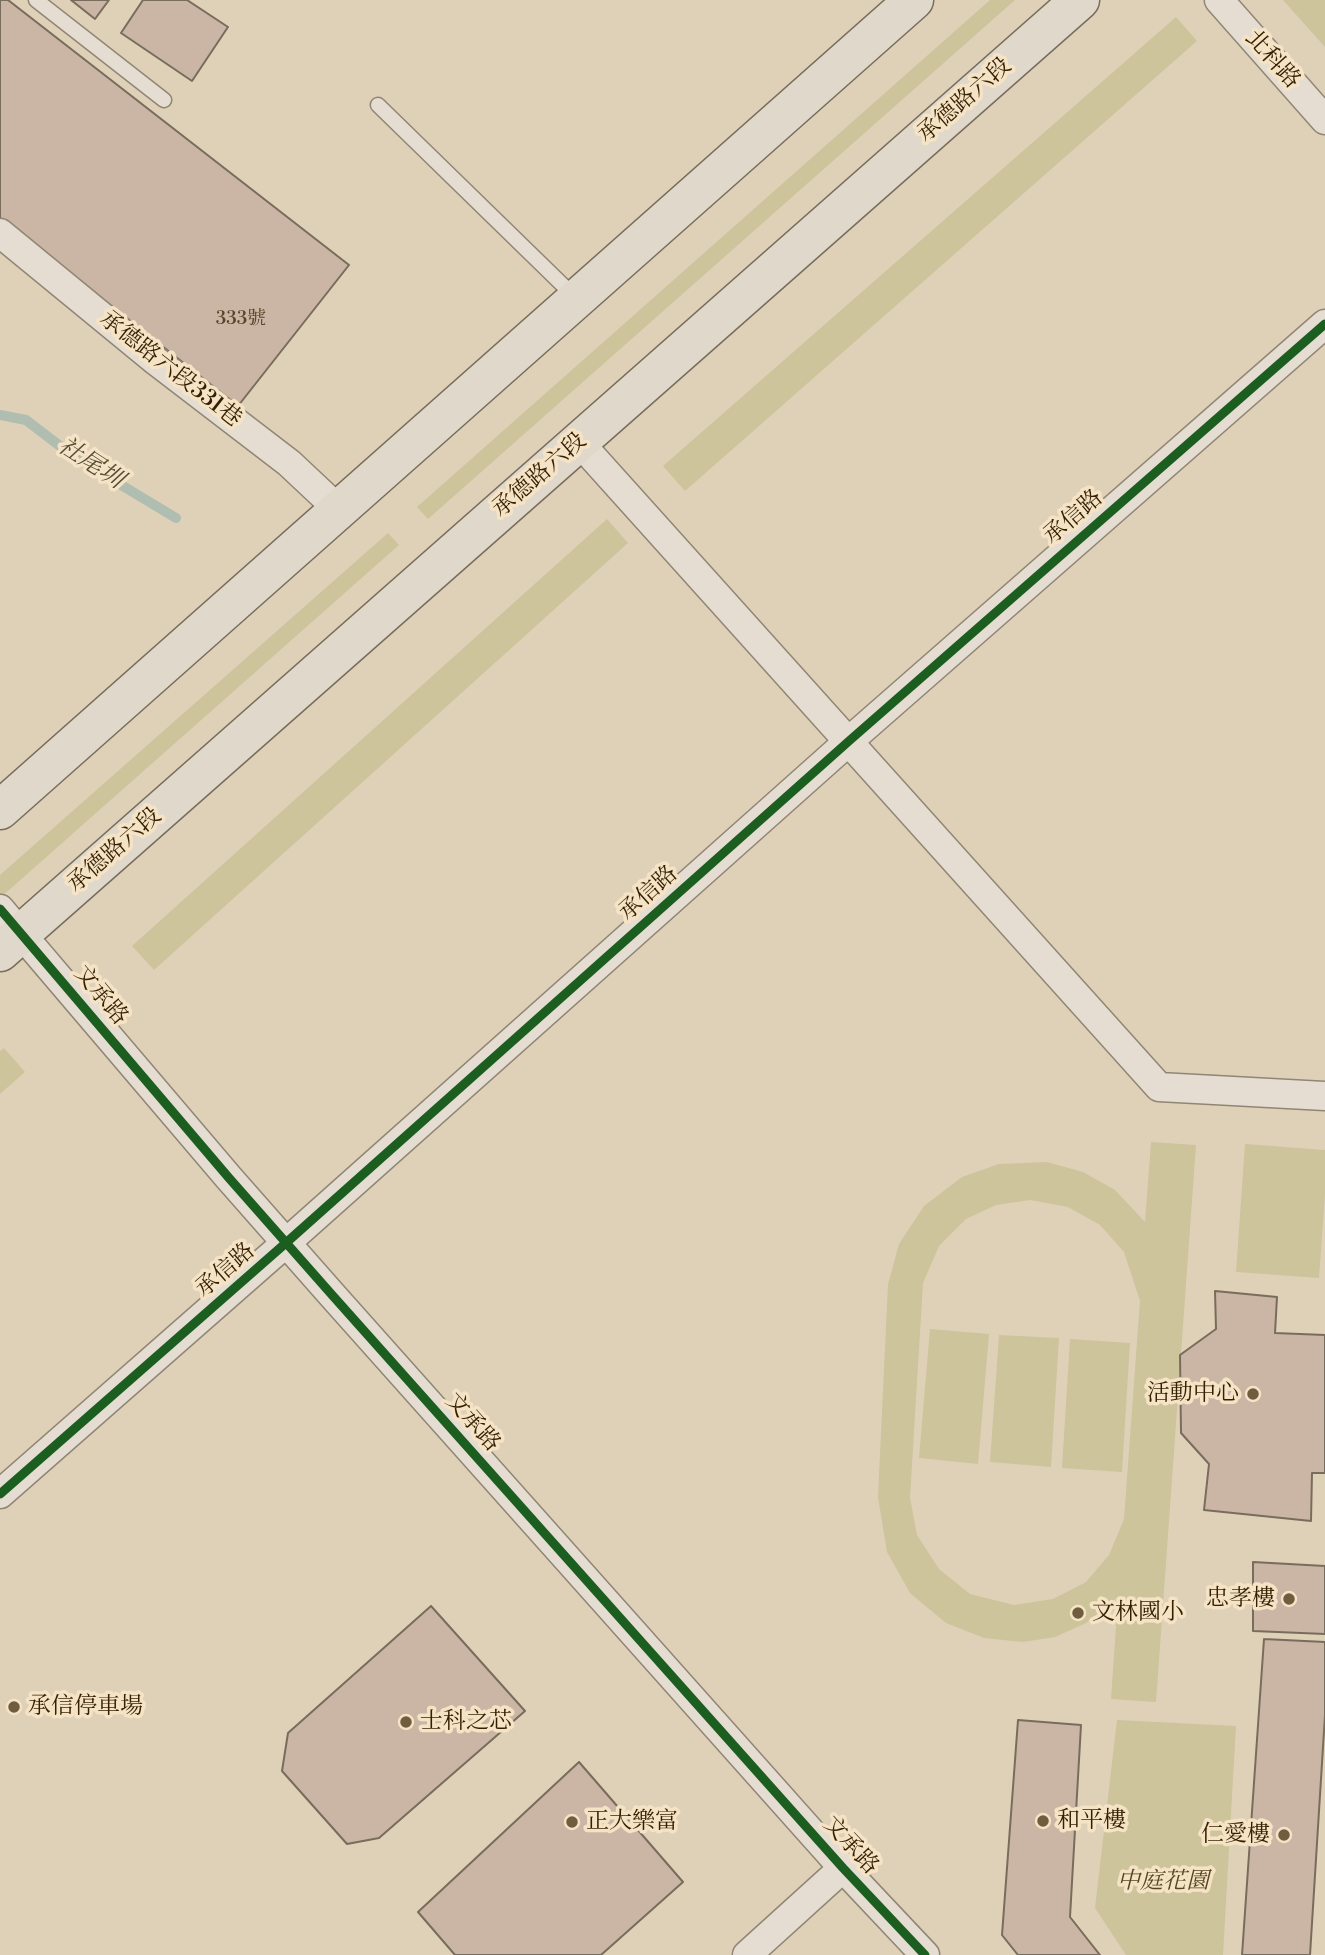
<!DOCTYPE html>
<html>
<head>
<meta charset="utf-8">
<style>
	body { margin:0 }
	canvas { display:block; background:#dfd0b8 }
</style>
</head>
<body>
<canvas width="1325" height="1955"></canvas>
<script>
const ctx = document.querySelector('canvas').getContext('2d');
ctx.lineJoin = 'round';
function paint(path, color) { ctx.fillStyle = color; ctx.fill(path, 'evenodd'); }
const poly = rows => new Path2D(rows.map(r => 'M' + r).join(''));
function strokePath(path, color, width, dash) { ctx.strokeStyle = color; ctx.lineWidth = width; ctx.lineCap = dash ? 'butt' : 'round'; ctx.setLineDash(dash || []); ctx.stroke(path); }
function write(font, color, halo, rows, align = 'center') {
  ctx.font = font + ' "Libre Bodoni","Noto Serif TC",serif'; ctx.lineWidth = 7; ctx.setLineDash([]); ctx.textBaseline = 'middle'; ctx.strokeStyle = halo; ctx.fillStyle = color; for (const [text, x, y, turn = 0] of rows) {
    ctx.save(); ctx.translate(x, y); ctx.rotate((+turn || 0) * Math.PI / 180); ctx.textAlign = isNaN(turn) ? turn : align; if (halo) ctx.strokeText(text, 0, 0); ctx.fillText(text, 0, 0); ctx.restore();
  }
}
paint(poly([
	[990,0,1015,0,428,519,417,507],
	[1283,0,1325,0,1325,47],
	[1176,17,1197,41,685,491,663,466],
	[607,519,628,543,154,970,132,946],
	[388,533,399,545,0,898,0,875],
	[4,1048,25,1072,0,1094,0,1051],
	[1151,1142,1196,1145,1156,1702,1111,1699,1118,1597,1086,1623,1055,1637,1023,1642,984,1638,946,1623,910,1593,887,1552,878,1497,888,1284,899,1244,924,1206,962,1177,999,1164,1047,1162,1083,1172,1115,1190,1145,1222],
	[1030,1200,1068,1207,1100,1225,1124,1252,1140,1301,1124,1519,1109,1555,1086,1582,1053,1599,1014,1605,970,1594,939,1569,917,1535,910,1498,923,1283,939,1246,966,1219,996,1205],
	[1245,1144,1325,1150,1325,1194,1319,1278,1236,1272],
	[930,1329,989,1334,978,1464,919,1458],
	[999,1335,1059,1338,1051,1467,990,1462],
	[1070,1339,1130,1343,1122,1472,1062,1468],
	[1117,1720,1236,1726,1223,1955,1126,1955,1095,1908]
]), '#cec49b');
strokePath(poly([
	[0,415,26,420,73,456,176,518]
]), '#afbeb0', 10);
const building = poly([
	[0,0,8,0,349,265,238,406,0,218,0,0],
	[71,0,109,0,95,19,71,0],
	[143,0,187,0,228,27,192,81,121,33,143,0],
	[1215,1291,1277,1297,1275,1333,1325,1335,1325,1473,1312,1473,1311,1521,1204,1510,1209,1464,1181,1433,1180,1355,1216,1329,1215,1291],
	[1253,1562,1325,1566,1325,1634,1253,1631,1253,1562],
	[431,1606,525,1711,379,1838,347,1844,282,1771,288,1733,431,1606],
	[1264,1639,1325,1642,1325,1715,1310,1955,1242,1955,1264,1639],
	[1018,1720,1081,1725,1070,1917,1100,1955,1018,1955,1002,1935,1018,1720],
	[579,1762,683,1882,601,1955,455,1955,418,1912,579,1762]
]);
paint(building, '#cbb5a5');
strokePath(building, '#786d5c', 2);
const lane = poly([
	[36,0,164,100],
	[378,105,575,297]
]);
const street = poly([
	[1219,0,1325,120],
	[0,233,156,361,289,463,338,509],
	[579,442,1159,1087,1325,1096],
	[0,909,229,1178,333,1296,843,1868,925,1955],
	[0,1494,287,1242,849,741,1325,324],
	[747,1955,843,1868]
]);
const primary = poly([
	[0,810,914,0],
	[0,952,1080,0]
]);
strokePath(lane, '#918674', 17);
strokePath(street, '#918674', 31);
strokePath(primary, '#786d5c', 41);
strokePath(lane, '#e5ddd1', 14);
strokePath(street, '#e5ddd1', 28);
strokePath(primary, '#e0d8ca', 38);
strokePath(poly([
	[0,909,229,1178,333,1296,843,1868,925,1955],
	[0,1494,287,1242,849,741,1325,324]
]), '#1b5e20', 9);
for (const [x, y, r, color] of [
	[1253,1394,7,"#705d40"],
	[1289,1599,7,"#705d40"],
	[1078,1613,7,"#705d40"],
	[14,1707,7,"#705d40"],
	[406,1722,7,"#705d40"],
	[1043,1821,7,"#705d40"],
	[572,1822,7,"#705d40"],
	[1284,1835,7,"#705d40"]
]) { const dot = new Path2D(); dot.arc(x, y, r, 0, 2 * Math.PI); ctx.fillStyle = color; ctx.fill(dot); strokePath(dot, '#f5e3c6', 2.5); }
write('19px', '#5a4429', null, [
	["333號",241,319]
]);
write('23px', '#351f00', '#f5e3c6', [
	["北科路",1272,60,48],
	["承德路六段",965,101,-41],
	["承德路六段331巷",170,370,38],
	["承德路六段",540,476,-41],
	["承信路",1074,518,-41],
	["承德路六段",115,851,-41],
	["承信路",649,894,-42],
	["文承路",100,996,50],
	["承信路",226,1271,-41],
	["文承路",472,1423,48],
	["文承路",850,1846,47]
]);
write('23px', '#351f00', '#f5e3c6', [
	["活動中心",1239,1394,"right"],
	["忠孝樓",1275,1599,"right"],
	["文林國小",1092,1613],
	["承信停車場",28,1707],
	["士科之芯",420,1722],
	["和平樓",1057,1821],
	["正大樂富",586,1822],
	["仁愛樓",1270,1835,"right"]
], 'left');
write('italic 23px', '#584621', '#f5e3c6', [
	["中庭花園",1163,1882]
]);
write('italic 24px', '#544d34', '#f5e3c6', [
	["社尾圳",90,464,33]
]);
</script>
</body>
</html>
